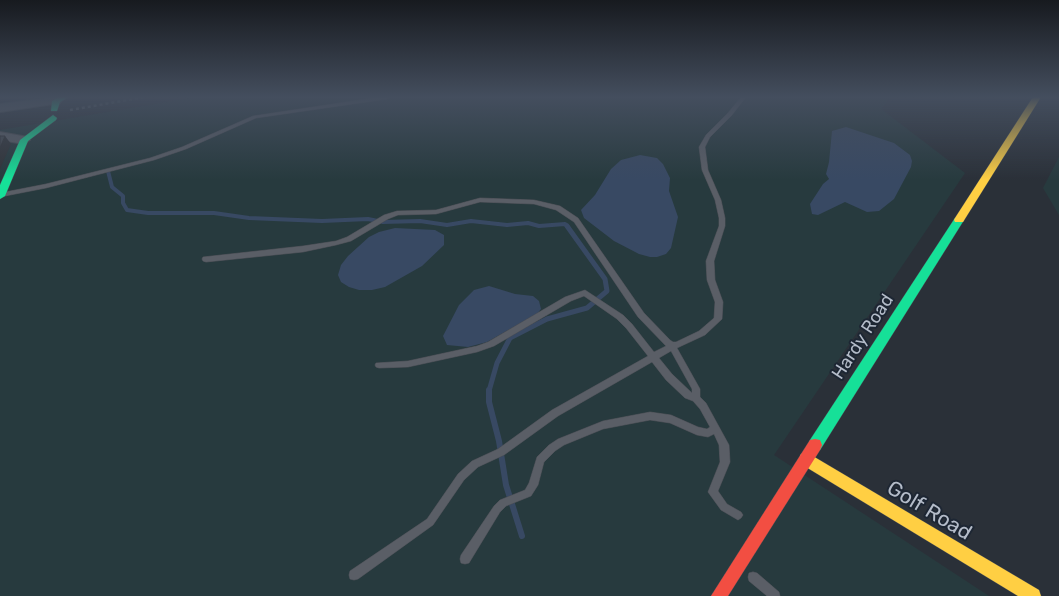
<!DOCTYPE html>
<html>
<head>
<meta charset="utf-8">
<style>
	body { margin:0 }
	canvas { display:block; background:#2a3038 }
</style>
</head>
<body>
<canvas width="1059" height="596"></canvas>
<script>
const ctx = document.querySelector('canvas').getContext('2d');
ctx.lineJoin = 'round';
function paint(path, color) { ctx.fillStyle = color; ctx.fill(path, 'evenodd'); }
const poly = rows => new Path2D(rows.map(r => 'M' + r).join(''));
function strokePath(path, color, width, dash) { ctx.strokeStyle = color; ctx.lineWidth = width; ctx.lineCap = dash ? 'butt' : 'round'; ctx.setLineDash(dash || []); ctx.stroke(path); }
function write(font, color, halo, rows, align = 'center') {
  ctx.font = font + ' Rubik,sans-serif'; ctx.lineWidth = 4; ctx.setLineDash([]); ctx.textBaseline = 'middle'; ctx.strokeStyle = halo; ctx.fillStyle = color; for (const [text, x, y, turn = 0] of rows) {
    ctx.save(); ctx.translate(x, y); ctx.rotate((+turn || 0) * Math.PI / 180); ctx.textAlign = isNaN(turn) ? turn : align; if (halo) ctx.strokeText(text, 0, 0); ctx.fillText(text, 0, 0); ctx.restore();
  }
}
paint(poly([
	[197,97,890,97,881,109,965,173,774,455,989,596,0,596,0,130],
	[1059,157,1059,215,1043,188]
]), '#273a3e');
paint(poly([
	[846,127,894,143,910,155,912,161,911,167,894,199,879,211,867,212,845,202,818,215,812,214,810,204,823,184,829,179,826,174,829,162,832,131],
	[640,155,657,158,663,164,670,178,669,191,678,217,671,248,666,254,657,257,650,257,639,254,614,241,584,218,581,210,595,195,611,169,621,160],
	[395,228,435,230,444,235,444,245,422,266,385,287,372,290,359,290,349,287,341,282,338,275,341,265,348,256,369,237,379,232],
	[489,286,515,294,533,296,539,301,541,309,537,314,487,342,468,347,447,345,443,336,459,305,474,290]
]), '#384963');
strokePath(poly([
	[108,171,112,187,123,196,123,203,127,210,148,213,214,213,249,218,322,221,368,219,383,222,420,221,447,225,471,221,507,225,528,223,539,226,565,224,568,227]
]), '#384963', 4);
strokePath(poly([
	[489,391,497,363,510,338,547,319,587,308,607,291,605,279,567,226]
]), '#384963', 5);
strokePath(poly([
	[489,390,489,402,499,441,506,485,522,536]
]), '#384963', 6);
const lane = poly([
	[379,97,390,97,387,99,256,118,186,149,154,160,46,188,0,197,0,193,46,184,150,158,182,147,253,116,379,97],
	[741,97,746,97,732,115,710,137,705,147,708,170,721,200,725,218,725,226,714,261,715,280,723,302,722,319,705,335,677,348,700,389,700,397,706,403,729,445,730,462,718,491,727,504,741,512,743,515,741,518,738,520,721,510,708,492,720,462,719,445,714,434,708,437,697,435,670,423,650,420,603,429,564,445,555,451,544,462,538,485,531,496,506,506,500,512,469,563,465,564,461,563,460,559,461,555,494,506,500,500,525,490,529,483,537,457,549,445,558,439,603,421,650,412,671,415,698,427,707,429,710,427,700,409,693,401,685,398,666,380,652,362,558,416,504,455,478,467,464,480,433,525,358,579,354,580,350,579,349,575,350,571,427,519,458,474,472,461,498,449,552,410,648,356,626,328,617,319,584,296,571,301,494,346,477,352,408,367,379,368,376,367,375,365,376,363,408,361,477,346,488,342,565,297,585,290,623,315,632,324,654,352,666,346,638,317,574,222,556,210,534,204,480,202,436,214,398,215,388,219,351,241,336,245,303,252,206,262,203,261,202,259,203,257,303,246,336,241,347,237,384,215,397,211,436,210,480,198,534,200,560,206,578,218,644,313,670,340,673,342,676,342,699,331,714,318,715,302,707,280,706,261,719,226,719,218,715,200,702,170,699,147,706,135,728,113,741,97],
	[671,351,692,389,692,393,672,374,659,358,671,351],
	[753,572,757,573,779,592,780,596,767,596,749,581,748,577,749,573,753,572]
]);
const street = poly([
	[56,97,62,101,60,103,0,112,0,104,56,97],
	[0,132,28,137,30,140,24,144,0,140,0,132]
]);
const fast = poly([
	[59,97,69,97,60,102,57,111,51,111,52,101,59,97],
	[53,115,57,118,56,120,28,141,5,196,0,199,0,185,20,140,53,115],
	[959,217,964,220,820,450,815,451,810,450,808,445,810,440,955,218,959,217]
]);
const slow = poly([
	[1033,97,1041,97,963,222,955,222,954,220,955,218,1033,97],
	[806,452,1039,590,1041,596,1018,596,801,464,799,459,801,454,806,452]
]);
const jam = poly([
	[815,439,820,440,822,445,820,450,728,596,711,596,810,440,815,439]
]);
strokePath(lane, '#484c53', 1);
strokePath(street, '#484c53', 2);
strokePath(fast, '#484c53', 1);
strokePath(slow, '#484c53', 1);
strokePath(jam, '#484c53', 1);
strokePath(poly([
	[70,110,145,97]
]), '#5d636a', 2.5, [3, 3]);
paint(lane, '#5a5e66');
paint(street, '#5a5e66');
paint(fast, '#16e098');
paint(slow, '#ffcf43');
paint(jam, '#f24e42');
paint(poly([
	[5,136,11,144,0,169,0,148]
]), '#303338');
const building = poly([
	[0,136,5,136,0,148,0,136]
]);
paint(building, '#444950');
strokePath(building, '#303338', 1);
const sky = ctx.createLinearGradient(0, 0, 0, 180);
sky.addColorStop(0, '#171a1f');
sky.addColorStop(0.54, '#444e5e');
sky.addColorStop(1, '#444e5e00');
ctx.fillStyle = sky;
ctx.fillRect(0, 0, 1059, 180);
write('18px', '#b4bcc9', '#1d2633', [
	["Hardy Road",863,337,-57]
]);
write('21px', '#b4bcc9', '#1d2633', [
	["Golf Road",929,511,31]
]);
</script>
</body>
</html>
